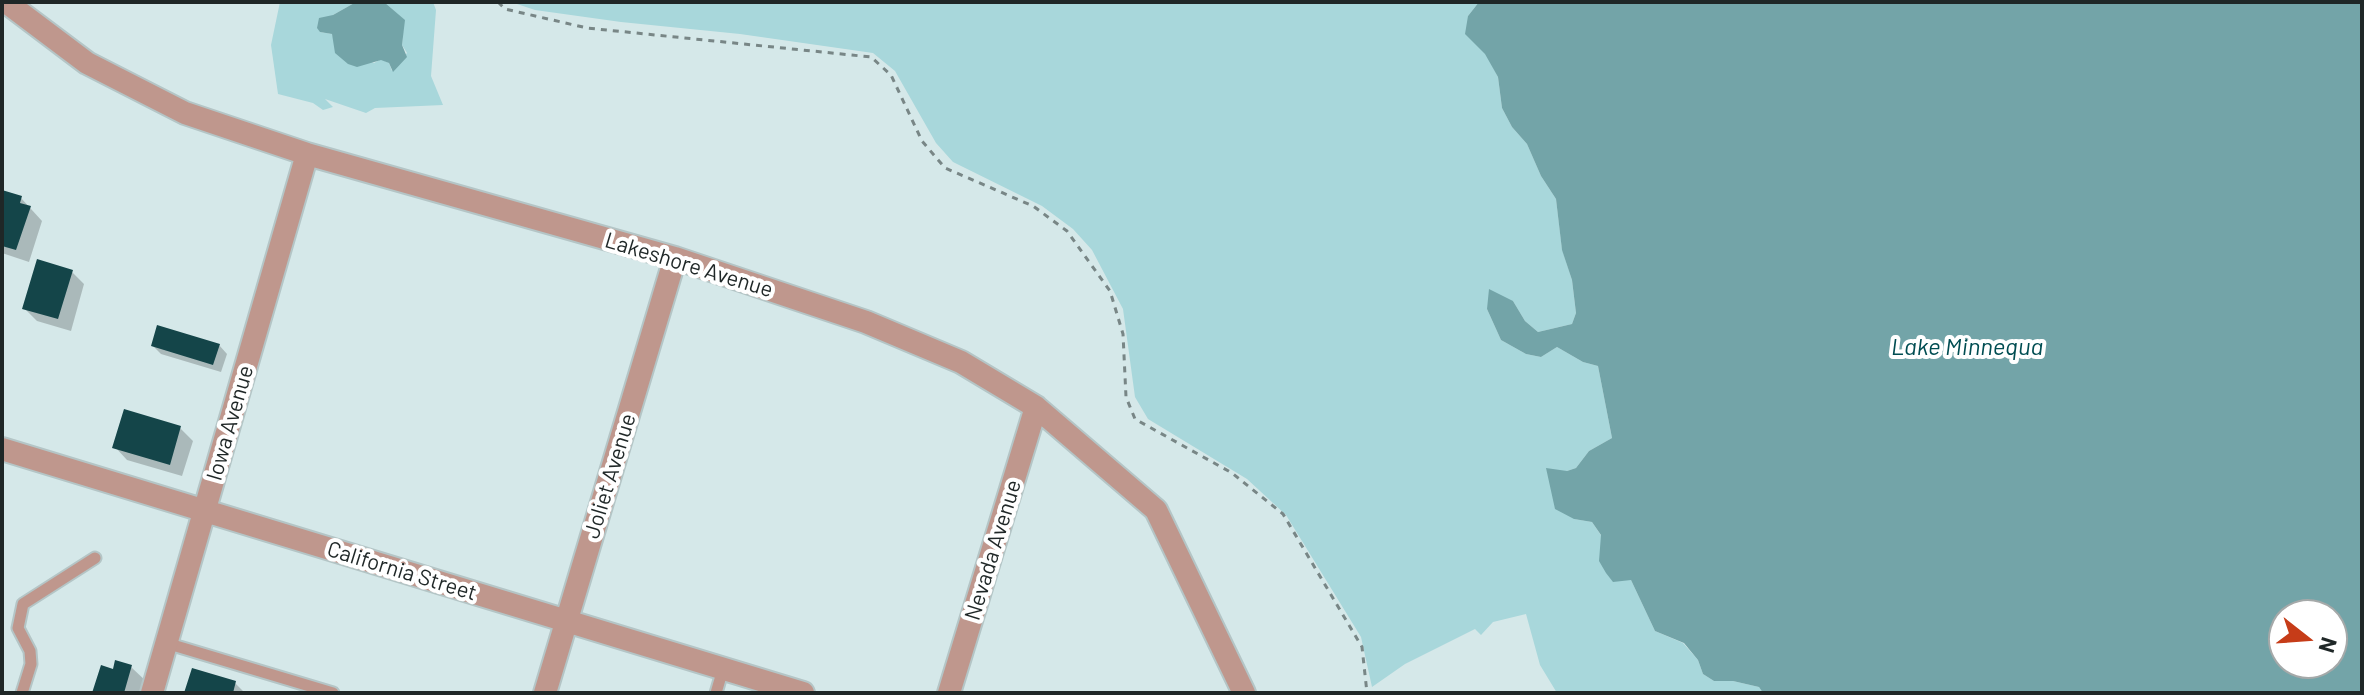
<!DOCTYPE html>
<html>
<head>
<meta charset="utf-8">
<style>
	body { margin:0 }
	#map { position:relative; width:2364px; height:695px; overflow:hidden; background:#d5e8e9; font-family:Barlow,sans-serif }
	canvas { display:block }
	.frame { position:absolute; inset:0; border:4px solid #1f2727; pointer-events:none }
	.north { position:absolute; left:2268px; top:599px; width:80px; height:80px; box-sizing:border-box; background:#fff; border:2px solid #a5a9a9; border-radius:50%; rotate:107deg; font-size:22px; font-weight:700; line-height:32px; text-align:center; color:#1f2727 }
	.north::after { content:''; display:block; margin:auto; width:28px; height:36px; background:#c63c18; clip-path:polygon(50% 0,100% 100%,50% 72%,0 100%) }
</style>
</head>
<body>
<div id="map">
<canvas width="2364" height="695"></canvas>
<div class="frame"></div>
<div class="north">N</div>
</div>
<script>
const ctx = document.querySelector('canvas').getContext('2d');
ctx.lineJoin = 'round';
function paint(path, color) { ctx.fillStyle = color; ctx.fill(path, 'evenodd'); }
const poly = rows => new Path2D(rows.map(r => 'M' + r).join(''));
function strokePath(path, color, width, dash) { ctx.strokeStyle = color; ctx.lineWidth = width; ctx.lineCap = dash ? 'butt' : 'round'; ctx.setLineDash(dash || []); ctx.stroke(path); }
function write(font, color, halo, rows, align = 'center') {
  ctx.font = font + ' Barlow,sans-serif'; ctx.lineWidth = 8; ctx.setLineDash([]); ctx.textBaseline = 'middle'; ctx.strokeStyle = halo; ctx.fillStyle = color; for (const [text, x, y, turn = 0] of rows) {
    ctx.save(); ctx.translate(x, y); ctx.rotate((+turn || 0) * Math.PI / 180); ctx.textAlign = isNaN(turn) ? turn : align; if (halo) ctx.strokeText(text, 0, 0); ctx.fillText(text, 0, 0); ctx.restore();
  }
}
paint(poly([
	[280,2,356,2,333,15,320,32,332,34,336,47,374,63,381,59,389,63,392,71,407,53,402,45,404,20,384,2,433,2,436,10,431,76,443,105,375,108,366,113,325,99,333,107,323,110,313,103,278,94,271,45],
	[511,2,1479,2,1468,16,1498,77,1502,108,1512,127,1527,144,1541,176,1556,199,1562,249,1572,280,1576,313,1572,324,1538,332,1525,321,1513,301,1487,309,1501,340,1526,354,1541,357,1557,347,1583,362,1598,366,1612,438,1589,451,1576,468,1567,471,1574,519,1592,522,1631,580,1655,631,1683,643,1698,660,1703,674,1714,681,1733,681,1759,687,1763,693,1557,693,1540,665,1526,614,1493,622,1481,635,1475,629,1405,664,1372,687,1361,637,1286,515,1247,479,1148,419,1135,397,1123,309,1092,250,1073,229,1042,206,953,162,936,143,895,71,873,53,740,34,621,22,535,10]
]), '#a8d7db');
paint(poly([
	[356,2,384,2,405,20,402,45,407,57,393,72,389,63,381,60,357,67,348,64,335,53,332,34,320,32,317,28,319,18,333,15],
	[1479,2,2362,2,2362,693,1763,693,1759,687,1733,681,1714,681,1703,674,1698,660,1684,643,1655,631,1631,580,1613,582,1606,573,1599,561,1601,535,1592,522,1574,519,1555,509,1546,468,1567,471,1576,468,1589,451,1612,438,1598,366,1583,362,1557,347,1541,357,1526,354,1501,340,1487,309,1489,289,1513,301,1525,321,1538,332,1572,324,1576,313,1572,280,1562,250,1556,199,1541,176,1527,144,1512,127,1502,108,1498,77,1485,54,1465,34,1468,16],
	[2284,615,2332,615,2332,663,2284,663]
]), '#73a4a8');
paint(poly([
	[2,192,21,198,42,221,29,262,2,253],
	[71,271,84,284,71,331,37,321,24,308],
	[219,345,227,354,221,372,161,354,153,346],
	[180,428,193,441,182,476,127,460,115,447],
	[131,667,148,683,144,693,94,693,114,671],
	[235,683,245,693,186,693]
]), '#0003');
paint(poly([
	[2,190,22,196,20,203,31,206,16,250,2,246],
	[37,259,73,270,58,319,22,309],
	[157,325,220,344,213,365,151,346],
	[124,409,181,426,170,465,112,448],
	[115,660,132,665,124,693,92,693,101,665,113,669],
	[192,668,236,681,233,693,184,693]
]), '#144549');
const lane = poly([
	[166,643,333,693],
	[22,693,31,664,30,651,18,628,23,604,95,558],
	[716,693,723,669]
]);
const street = poly([
	[6,2,87,63,185,113,307,154,675,258,866,322,961,362,1036,407,1156,510,1244,693],
	[2,449,803,693],
	[152,693,307,154],
	[545,693,675,258],
	[949,693,1036,407]
]);
strokePath(lane, '#b4c5c6', 15);
strokePath(street, '#b4c5c6', 26);
strokePath(poly([
	[498,2,505,9,587,28,871,57,891,75,922,141,945,168,1033,206,1067,231,1110,291,1123,334,1126,397,1135,419,1232,473,1283,514,1362,647,1367,693]
]), '#788686', 3, [6, 6]);
strokePath(lane, '#bf978d', 11);
strokePath(street, '#bf978d', 22);
write('22px', '#1f2727', '#fff', [
	["Lakeshore Avenue",689,265,17],
	["Iowa Avenue",230,423,-74],
	["Joliet Avenue",610,476,-73],
	["Nevada Avenue",993,550,-73],
	["California Street",402,571,17]
]);
write('italic 24px', '#004d52', '#fff', [
	["Lake Minnequa",1967,347]
]);
</script>
</body>
</html>
